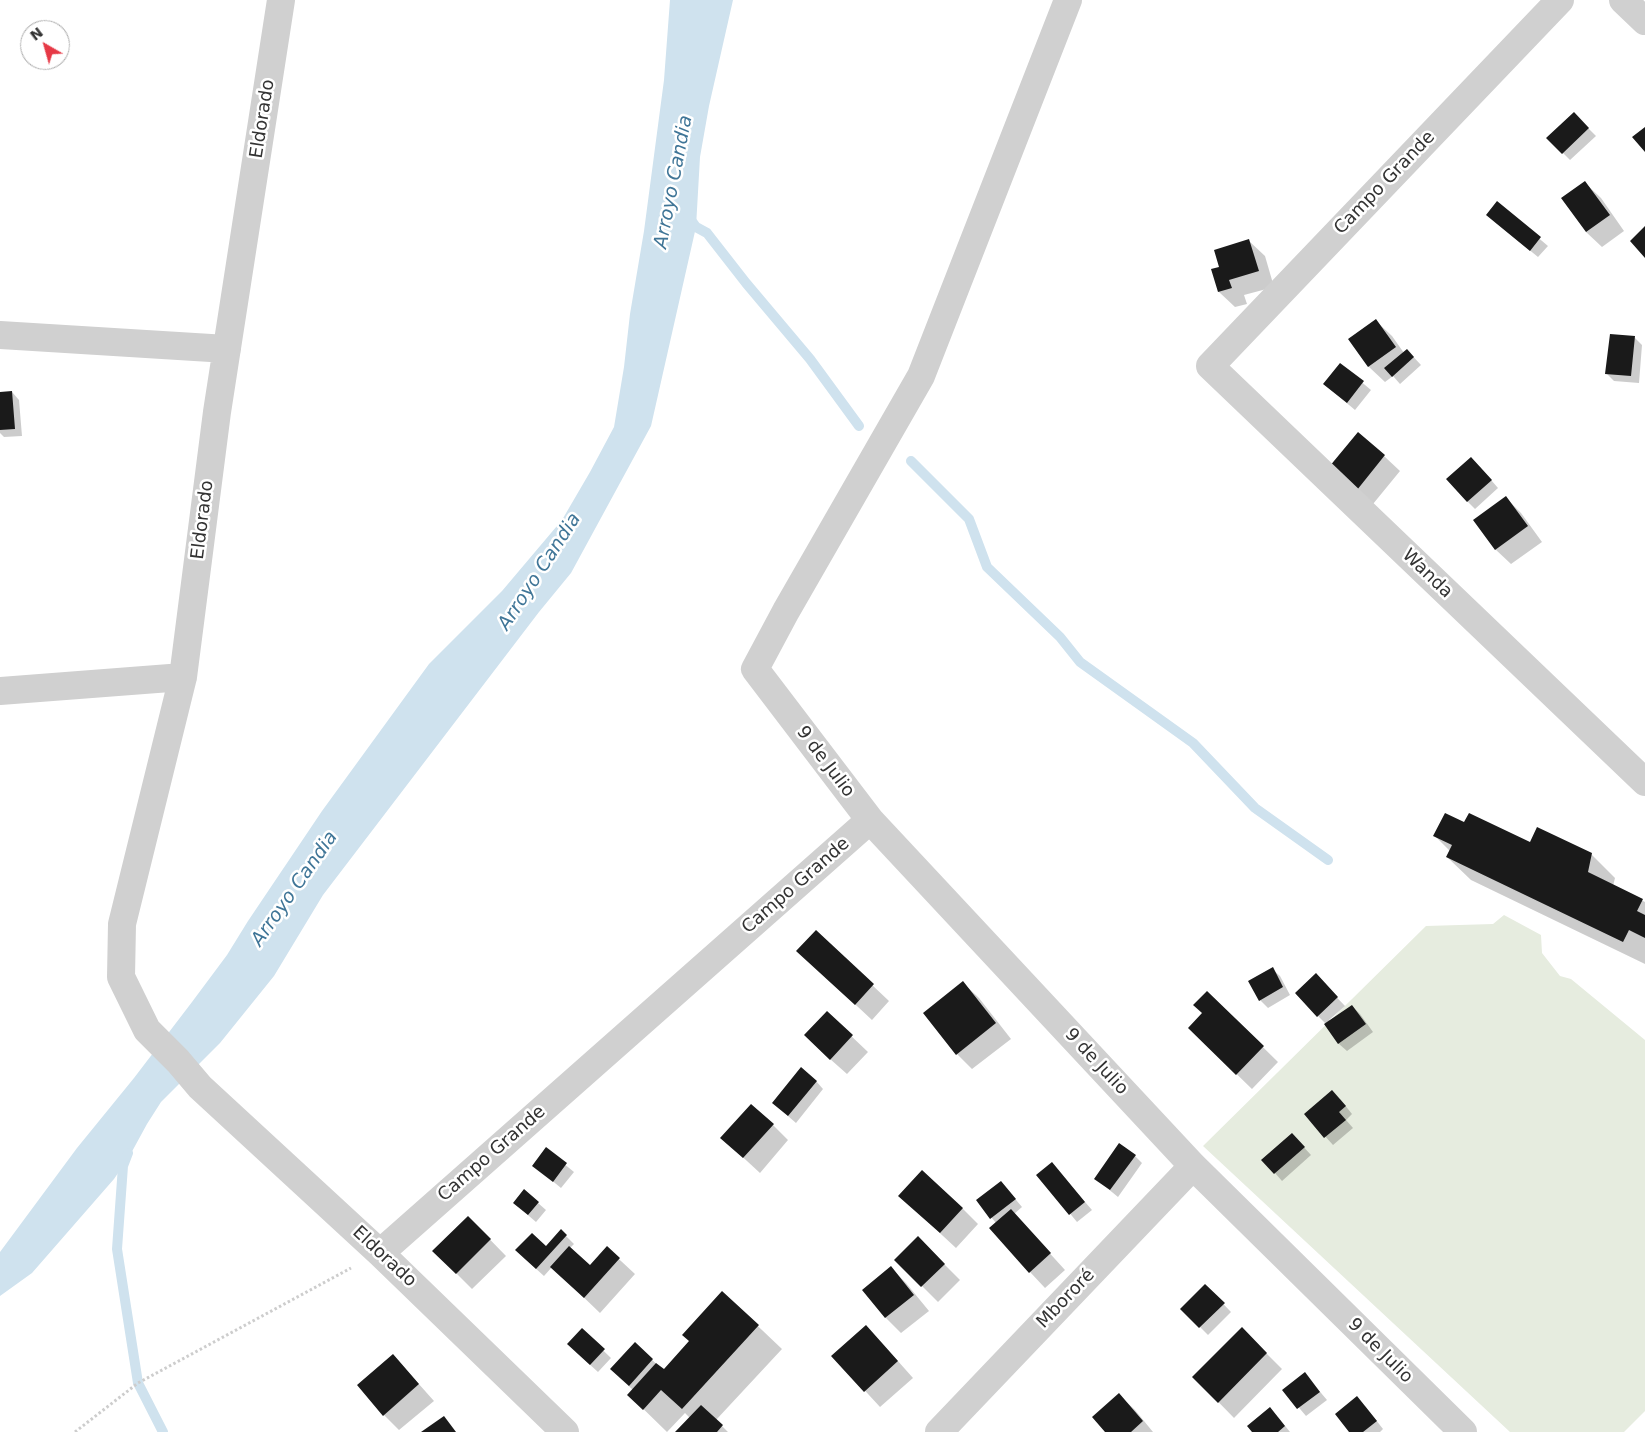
<!DOCTYPE html>
<html>
<head>
<meta charset="utf-8">
<style>
	body { margin:0 }
	#map { position:relative; width:1645px; height:1432px; overflow:hidden; background:#fff; font-family:"DejaVu Sans",sans-serif }
	canvas { display:block }
	.north { position:absolute; left:20px; top:20px; width:50px; height:50px; box-sizing:border-box; background:#fff; border:1px solid #adadad; border-radius:50%; rotate:322deg; font-size:14px; font-weight:700; line-height:20px; text-align:center; color:#333 }
	.north::after { content:''; display:block; margin:auto; width:18px; height:22px; background:#e63946; clip-path:polygon(50% 0,100% 100%,50% 72%,0 100%) }
</style>
</head>
<body>
<div id="map">
<canvas width="1645" height="1432"></canvas>
<div class="north">N</div>
</div>
<script>
const ctx = document.querySelector('canvas').getContext('2d');
ctx.lineJoin = 'round';
function paint(path, color) { ctx.fillStyle = color; ctx.fill(path, 'evenodd'); }
const poly = rows => new Path2D(rows.map(r => 'M' + r).join(''));
function strokePath(path, color, width, dash) { ctx.strokeStyle = color; ctx.lineWidth = width; ctx.lineCap = dash ? 'butt' : 'round'; ctx.setLineDash(dash || []); ctx.stroke(path); }
function write(font, color, halo, rows, align = 'center') {
  ctx.font = font + ' "DejaVu Sans",sans-serif'; ctx.lineWidth = 5; ctx.setLineDash([]); ctx.textBaseline = 'middle'; ctx.strokeStyle = halo; ctx.fillStyle = color; for (const [text, x, y, turn = 0] of rows) {
    ctx.save(); ctx.translate(x, y); ctx.rotate((+turn || 0) * Math.PI / 180); ctx.textAlign = isNaN(turn) ? turn : align; if (halo) ctx.strokeText(text, 0, 0); ctx.fillText(text, 0, 0); ctx.restore();
  }
}
paint(poly([
	[1504,915,1541,935,1542,953,1560,976,1571,979,1645,1040,1645,1411,1624,1432,1510,1432,1203,1146,1426,926,1493,924]
]), '#e6ecdf');
paint(poly([
	[670,0,733,0,709,106,700,157,696,227,651,426,571,573,539,612,323,895,274,976,220,1043,161,1102,147,1124,129,1157,114,1179,32,1273,0,1296,0,1252,77,1148,134,1078,192,1002,227,955,248,921,322,811,429,664,502,591,562,520,590,472,614,427,624,367,630,314,644,231,664,80]
]), '#cfe2ee');
paint(poly([
	[1574,114,1596,136,1570,160,1548,138],
	[1585,183,1601,198,1624,231,1602,247,1586,232],
	[1497,203,1548,246,1538,257,1495,222],
	[1249,241,1265,256,1274,287,1244,295,1247,304,1235,307,1219,292,1221,268],
	[1376,321,1392,336,1404,353,1407,350,1421,365,1400,384,1393,376,1385,382,1369,367,1350,340],
	[1611,336,1635,338,1642,345,1639,383,1614,381,1606,373],
	[1340,364,1371,390,1355,410,1324,384],
	[12,392,19,400,22,436,4,437,0,433,0,393],
	[1384,456,1400,471,1373,504,1347,482],
	[1479,466,1498,488,1475,509,1467,501],
	[1506,498,1521,513,1542,542,1511,564,1495,549],
	[1464,824,1531,844,1591,854,1615,878,1613,886,1645,902,1645,964,1471,880,1447,857,1450,851,1435,836],
	[816,932,889,1001,872,1020,814,966],
	[1272,969,1280,976,1290,995,1268,1008,1260,1000],
	[963,983,979,998,1011,1039,972,1069,957,1054],
	[1323,983,1345,1006,1329,1020,1330,1021,1352,1006,1360,1014,1373,1032,1347,1051,1339,1044,1326,1024,1296,994],
	[1207,992,1278,1062,1252,1089,1189,1028,1203,1013],
	[827,1013,868,1052,847,1074,821,1051],
	[816,1081,823,1089,796,1123,773,1103],
	[1340,1099,1352,1114,1346,1120,1353,1128,1333,1145,1305,1114],
	[773,1125,788,1140,760,1173,722,1138],
	[1299,1142,1311,1155,1282,1181,1275,1173],
	[546,1149,574,1172,561,1188,533,1165],
	[1135,1156,1142,1163,1118,1197,1096,1179],
	[1052,1164,1092,1210,1077,1222,1038,1175],
	[1001,1182,1022,1207,1014,1214,1065,1270,1045,1288,1030,1272,996,1223,978,1201],
	[538,1203,546,1210,536,1222,522,1210],
	[962,1208,978,1224,956,1248,916,1211],
	[468,1217,506,1256,472,1289,434,1251],
	[561,1231,574,1244,570,1248,590,1266,607,1248,635,1274,600,1313,552,1267,544,1276,524,1258,546,1248],
	[918,1238,960,1280,938,1302,896,1260],
	[891,1268,906,1283,929,1311,901,1333,886,1318,863,1290],
	[1205,1285,1231,1312,1208,1335,1182,1309],
	[723,1293,782,1349,716,1420,728,1432,677,1432,690,1418,685,1413,667,1432,629,1395,633,1390,619,1377,635,1344,664,1371,690,1341],
	[1242,1329,1282,1369,1234,1418,1194,1377],
	[582,1330,611,1358,598,1372,576,1352],
	[881,1342,913,1378,880,1407,833,1356],
	[393,1355,434,1401,399,1430,384,1415],
	[1305,1374,1327,1400,1306,1416,1284,1390],
	[1119,1395,1135,1410,1153,1432,1107,1432],
	[1365,1406,1383,1429,1380,1432,1350,1432],
	[1278,1417,1290,1432,1253,1432]
]), '#0003');
strokePath(poly([
	[688,216,696,227,707,233,746,283,810,359,859,426],
	[911,461,969,519,987,567,1060,637,1080,662,1193,743,1255,808,1328,860],
	[128,1153,123,1166,117,1249,138,1383,163,1432]
]), '#cfe2ee', 10);
paint(poly([
	[1574,112,1589,128,1562,154,1546,138],
	[1645,127,1645,152,1632,137],
	[1585,181,1610,215,1586,232,1561,198],
	[1497,201,1541,237,1530,251,1486,215],
	[1645,226,1645,258,1630,241],
	[1249,239,1259,271,1229,280,1232,288,1218,292,1211,269,1219,267,1214,250],
	[1376,319,1396,347,1368,367,1348,339],
	[1610,334,1635,336,1631,376,1605,374],
	[1407,349,1414,357,1392,377,1384,368],
	[1340,363,1364,381,1347,403,1323,384],
	[12,391,15,429,0,430,0,392],
	[1358,432,1385,455,1357,490,1329,467],
	[1471,457,1492,480,1467,502,1446,479],
	[1506,496,1528,526,1495,550,1473,520],
	[1445,813,1464,822,1469,813,1530,842,1537,827,1592,853,1588,872,1643,899,1637,911,1645,915,1645,938,1629,930,1623,942,1446,857,1452,845,1433,836],
	[816,930,874,984,855,1005,796,951],
	[1273,967,1283,987,1259,1001,1248,981],
	[1316,973,1338,997,1317,1017,1295,993],
	[963,981,996,1023,956,1055,923,1013],
	[1207,991,1264,1046,1236,1075,1188,1028,1202,1013,1193,1005],
	[1352,1005,1366,1024,1338,1044,1324,1024],
	[827,1011,853,1035,830,1060,804,1035],
	[801,1067,817,1081,788,1116,772,1103],
	[1332,1090,1346,1106,1339,1112,1346,1120,1324,1138,1304,1114],
	[751,1104,774,1124,743,1158,720,1138],
	[1292,1133,1305,1147,1274,1174,1261,1160],
	[1119,1143,1136,1155,1110,1190,1094,1179],
	[546,1147,567,1163,553,1182,532,1166],
	[1052,1162,1085,1202,1069,1215,1036,1175],
	[922,1170,963,1208,940,1233,898,1196],
	[1001,1181,1016,1199,990,1219,976,1200],
	[524,1189,539,1202,528,1215,513,1203],
	[1011,1209,1051,1253,1029,1273,989,1228],
	[468,1216,491,1239,456,1274,432,1251],
	[561,1229,567,1235,536,1269,515,1250,532,1233,546,1246],
	[918,1236,945,1264,921,1287,894,1260],
	[569,1246,590,1265,607,1246,620,1258,584,1298,550,1267],
	[891,1266,914,1295,885,1318,862,1290],
	[1205,1284,1225,1303,1199,1328,1180,1309],
	[722,1291,759,1325,682,1409,661,1390,643,1410,627,1395,656,1363,664,1369,689,1341,682,1335],
	[866,1325,898,1361,864,1392,831,1356],
	[1242,1327,1267,1353,1218,1403,1192,1377],
	[582,1328,605,1349,590,1365,567,1344],
	[635,1342,653,1359,629,1386,610,1369],
	[393,1354,419,1384,383,1416,357,1385],
	[1305,1372,1320,1392,1297,1409,1282,1390],
	[1119,1393,1143,1421,1131,1432,1105,1432,1092,1417],
	[1357,1396,1377,1421,1363,1432,1349,1432,1335,1414],
	[701,1405,723,1425,717,1432,675,1432],
	[1270,1407,1285,1426,1278,1432,1252,1432,1247,1426],
	[444,1416,456,1432,421,1432]
]), '#1a1a1a');
strokePath(poly([
	[75,1432,138,1383,351,1268]
]), '#cdcdcd', 3, [2.5, 2.5]);
strokePath(poly([
	[281,0,217,412,183,677,122,924,121,977,147,1030,178,1061,200,1087,380,1253,565,1432],
	[1068,0,921,376,786,611,755,669,870,820,1193,1166,1463,1432],
	[1560,0,1210,366,1645,782],
	[1623,0,1645,21],
	[0,335,227,349],
	[0,691,183,677],
	[380,1253,870,820],
	[939,1432,1193,1166]
]), '#d0d0d0', 28);
write('18px', '#333', '#fff', [
	["Eldorado",263,119,-81],
	["Campo Grande",1385,183,-46],
	["Eldorado",203,520,-83],
	["Wanda",1427,574,44],
	["9 de Julio",825,762,53],
	["Campo Grande",796,886,-41],
	["9 de Julio",1096,1062,47],
	["Campo Grande",492,1154,-41],
	["Eldorado",384,1257,43],
	["Mbororé",1066,1299,-46],
	["9 de Julio",1380,1351,45]
]);
write('italic 19px', '#3f7597', '#fff', [
	["Arroyo Candia",674,182,-79],
	["Arroyo Candia",540,572,-57],
	["Arroyo Candia",295,889,-55]
]);
</script>
</body>
</html>
